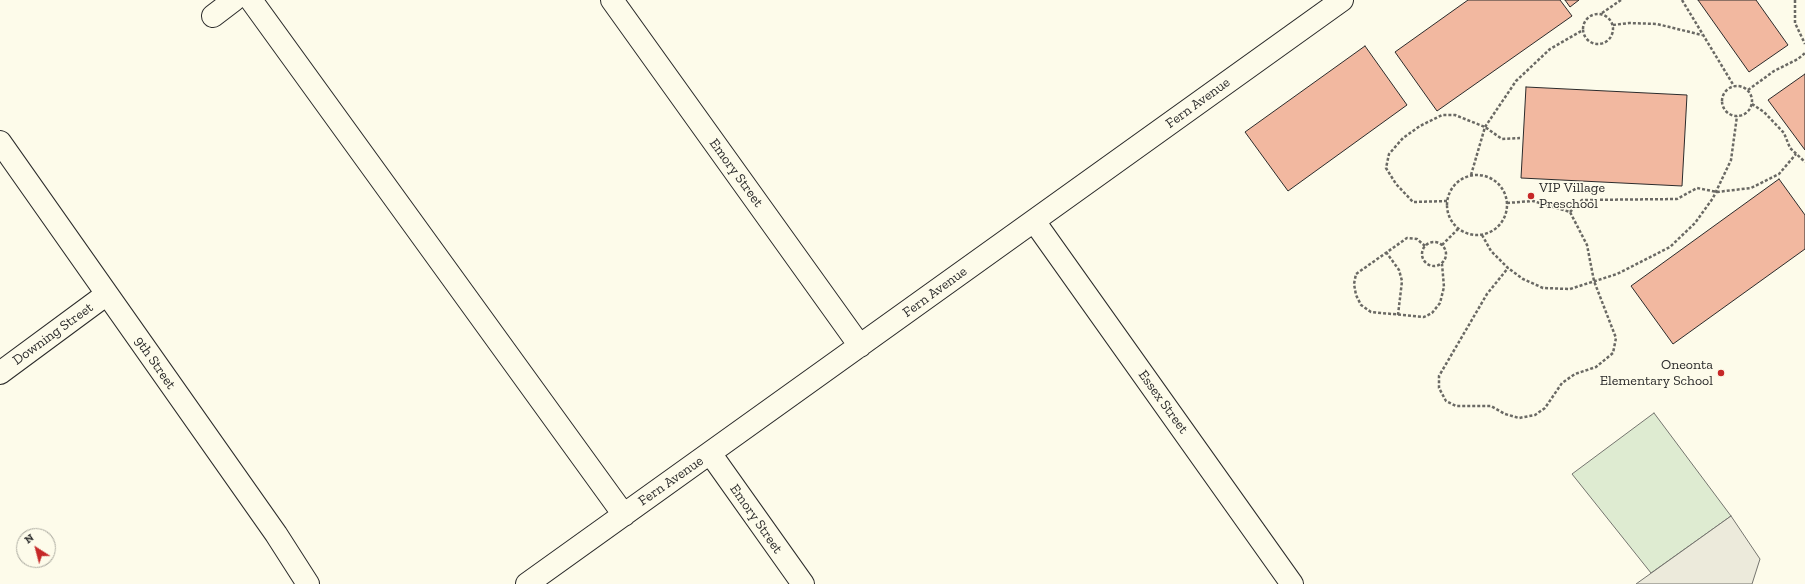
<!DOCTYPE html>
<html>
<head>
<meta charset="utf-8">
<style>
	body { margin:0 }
	#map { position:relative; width:1805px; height:584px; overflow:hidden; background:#fdfbea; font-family:"Zilla Slab",serif }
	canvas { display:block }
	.north { position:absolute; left:16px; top:528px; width:40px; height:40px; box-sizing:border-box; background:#fdfbea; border:1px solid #a9a89e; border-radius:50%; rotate:324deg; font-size:11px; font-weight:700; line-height:16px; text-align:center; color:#2b2b2b }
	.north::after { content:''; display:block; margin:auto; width:14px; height:18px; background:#c62828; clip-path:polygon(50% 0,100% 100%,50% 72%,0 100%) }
</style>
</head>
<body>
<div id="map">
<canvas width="1805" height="584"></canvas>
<div class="north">N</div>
</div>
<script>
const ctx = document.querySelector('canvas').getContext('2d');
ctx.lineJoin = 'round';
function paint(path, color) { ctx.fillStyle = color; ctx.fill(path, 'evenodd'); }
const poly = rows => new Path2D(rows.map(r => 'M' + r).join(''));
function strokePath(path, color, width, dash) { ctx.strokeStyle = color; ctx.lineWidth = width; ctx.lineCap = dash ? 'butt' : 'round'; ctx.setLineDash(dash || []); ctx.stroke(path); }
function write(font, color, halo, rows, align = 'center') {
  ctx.font = font + ' "Zilla Slab",serif'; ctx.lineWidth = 3; ctx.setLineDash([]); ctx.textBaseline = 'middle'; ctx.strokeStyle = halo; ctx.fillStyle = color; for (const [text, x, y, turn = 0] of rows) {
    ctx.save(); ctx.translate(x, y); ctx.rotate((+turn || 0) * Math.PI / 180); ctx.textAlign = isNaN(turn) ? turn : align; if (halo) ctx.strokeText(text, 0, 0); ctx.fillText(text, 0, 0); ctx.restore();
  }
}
const green = poly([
	[1654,413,1731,516,1651,573,1572,474,1654,413]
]);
paint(green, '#deebd1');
strokePath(green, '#74746e', 1);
const parking = poly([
	[1731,516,1760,559,1752,584,1636,584,1731,516]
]);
paint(parking, '#eceadb');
strokePath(parking, '#74746e', 1);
const building = poly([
	[1468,0,1560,0,1572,16,1437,111,1395,52,1468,0],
	[1565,0,1579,0,1570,7,1565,0],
	[1698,0,1756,0,1788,45,1749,72,1698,0],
	[1365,46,1407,105,1288,191,1245,132,1365,46],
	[1805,74,1805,150,1768,100,1805,74],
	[1526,87,1687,95,1682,186,1521,178,1526,87],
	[1779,179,1805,215,1805,249,1673,344,1631,286,1779,179]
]);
paint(building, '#f2b8a0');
strokePath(building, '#2b2b2b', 1);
const minor = poly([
	[251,0,624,515],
	[612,0,860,346],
	[213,16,234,0],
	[0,142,276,534,308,584],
	[1034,221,1292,584],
	[0,373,107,294],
	[710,453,803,584],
	[527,584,1342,0]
]);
strokePath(minor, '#2b2b2b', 24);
strokePath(poly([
	[1682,0,1734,86],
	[1795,0,1795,23,1805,44],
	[1602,13,1621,0],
	'1583 29a15 15 0 1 1 30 0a15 15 0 1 1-30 0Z',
	[1613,25,1629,23,1657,24,1702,35],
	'1722 101a15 15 0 1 1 30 0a15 15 0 1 1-30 0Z',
	[1748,90,1774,71,1798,59,1805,53],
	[1752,104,1764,112,1784,133,1790,148,1805,162],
	'1447 205a30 30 0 1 1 60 0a30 30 0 1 1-60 0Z',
	[1471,175,1485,127,1516,81,1550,49,1583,30],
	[1447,201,1413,202,1396,184,1386,168,1389,154,1403,138,1420,126,1442,115,1455,115,1485,127,1502,139,1520,138],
	[1507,203,1533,201,1570,212,1587,245,1594,281,1616,338,1613,353,1596,367,1575,374,1562,383,1545,408,1535,415,1519,418,1505,414,1491,406,1456,406,1446,401,1439,388,1439,376,1487,294,1508,268],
	[1570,212,1582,200,1677,199,1697,188,1717,192,1751,188,1779,174,1796,154],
	[1482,235,1491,251,1508,268,1523,279,1543,288,1570,289,1617,274,1670,247,1695,223,1713,198,1731,160,1737,116],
	'1422 254a12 12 0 1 1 24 0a12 12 0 1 1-24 0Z',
	[1442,245,1458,229],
	[1425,246,1417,239,1407,238,1356,274,1354,284,1356,295,1361,305,1371,312,1424,317,1432,313,1440,303,1444,287,1442,264],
	[1386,252,1399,270,1402,281,1398,315]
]), '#6a6964', 2.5, [3, 2]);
strokePath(minor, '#fdfbea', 22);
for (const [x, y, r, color] of [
	[1531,196,4,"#c62828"],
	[1721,373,4,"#c62828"]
]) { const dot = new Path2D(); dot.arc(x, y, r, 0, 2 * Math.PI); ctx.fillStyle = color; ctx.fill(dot); strokePath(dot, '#fdfbea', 1.5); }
write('14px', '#2b2b2b', '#fdfbea', [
	["Fern Avenue",1198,103,-36],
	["Emory Street",736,173,54],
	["Fern Avenue",935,292,-36],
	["Downing Street",53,334,-36],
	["9th Street",155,363,55],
	["Essex Street",1163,402,54],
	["Fern Avenue",671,481,-35],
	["Emory Street",756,519,55]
]);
write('14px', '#2b2b2b', '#fdfbea', [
	["VIP Village",1539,188],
	["Preschool",1539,204],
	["Oneonta",1713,365,"right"],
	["Elementary School",1713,381,"right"]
], 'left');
</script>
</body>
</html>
